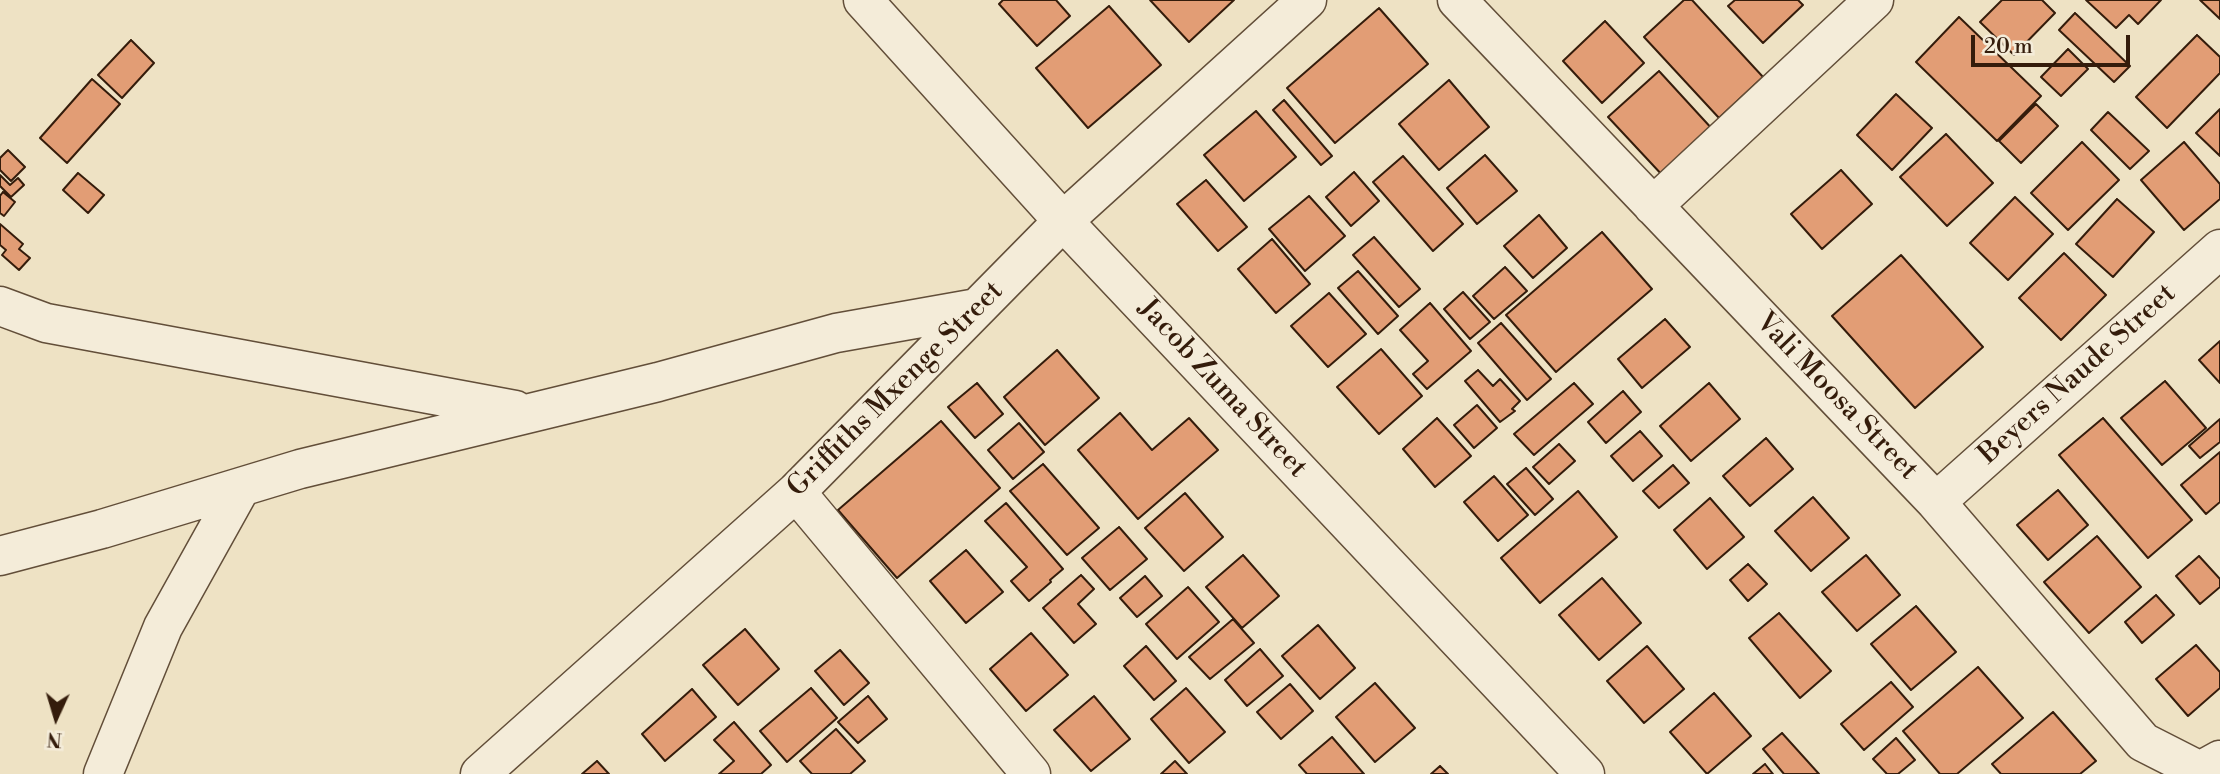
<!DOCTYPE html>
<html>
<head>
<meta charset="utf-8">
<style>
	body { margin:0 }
	#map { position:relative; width:2220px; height:774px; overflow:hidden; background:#eee2c4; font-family:"Libre Bodoni",serif }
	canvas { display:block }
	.north { position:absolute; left:21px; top:683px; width:70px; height:70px; -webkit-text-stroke:5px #f4ecd9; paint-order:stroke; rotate:184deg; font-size:19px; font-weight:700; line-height:28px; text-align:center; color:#341c0b }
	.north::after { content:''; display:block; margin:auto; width:24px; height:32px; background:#341c0b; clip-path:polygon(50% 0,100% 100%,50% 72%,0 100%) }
	.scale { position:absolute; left:1971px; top:35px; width:159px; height:32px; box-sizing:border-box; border:4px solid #341c0b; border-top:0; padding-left:9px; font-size:21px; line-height:24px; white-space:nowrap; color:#341c0b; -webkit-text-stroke:5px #f4ecd9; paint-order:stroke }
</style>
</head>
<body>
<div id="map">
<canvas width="2220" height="774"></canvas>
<div class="north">N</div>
<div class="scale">20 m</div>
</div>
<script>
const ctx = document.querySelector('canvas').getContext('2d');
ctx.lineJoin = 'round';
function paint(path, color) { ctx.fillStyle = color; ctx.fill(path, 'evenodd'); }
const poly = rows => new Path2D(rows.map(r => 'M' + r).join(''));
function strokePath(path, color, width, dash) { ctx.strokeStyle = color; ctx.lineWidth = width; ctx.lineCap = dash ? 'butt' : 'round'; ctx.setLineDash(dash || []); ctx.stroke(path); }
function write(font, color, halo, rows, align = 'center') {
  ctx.font = font + ' "Libre Bodoni",serif'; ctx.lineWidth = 6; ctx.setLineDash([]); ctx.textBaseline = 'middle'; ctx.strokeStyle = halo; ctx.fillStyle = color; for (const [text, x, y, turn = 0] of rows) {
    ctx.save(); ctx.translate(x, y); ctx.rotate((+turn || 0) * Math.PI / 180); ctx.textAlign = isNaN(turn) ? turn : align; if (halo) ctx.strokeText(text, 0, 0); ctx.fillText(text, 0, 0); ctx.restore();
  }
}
const building = poly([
	[1003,0,1056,0,1070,16,1037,46,999,4,1003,0],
	[1150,0,1234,0,1189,42,1150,0],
	[1684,0,1692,0,1763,77,1719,118,1644,37,1684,0],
	[1735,0,1798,0,1803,5,1763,43,1728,6,1735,0],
	[2002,0,2042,0,2055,13,2014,55,1980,22,2002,0],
	[2086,0,2161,0,2138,24,2129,15,2116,28,2086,0],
	[2200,0,2220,0,2220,19,2200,0],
	[1109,6,1161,65,1088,128,1036,68,1109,6],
	[1379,8,1428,64,1335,143,1287,88,1379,8],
	[2075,13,2130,66,2114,82,2059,30,2075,13],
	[1959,17,2041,96,1997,141,1916,62,1959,17],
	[1605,21,1644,63,1602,103,1563,61,1605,21],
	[2197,35,2220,57,2220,73,2167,128,2136,97,2197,35],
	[131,40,154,63,122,98,98,75,131,40],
	[2068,49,2088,69,2061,96,2041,77,2068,49],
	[1659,71,1714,131,1664,177,1608,117,1659,71],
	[92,79,120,104,67,163,40,138,92,79],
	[1449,80,1489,127,1439,170,1399,124,1449,80],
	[1896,94,1932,128,1892,170,1857,135,1896,94],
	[1284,100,1332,156,1321,165,1273,110,1284,100],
	[2036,104,2058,126,2021,163,1999,141,2036,104],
	[2220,109,2220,156,2196,133,2220,109],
	[1256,111,1296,157,1244,201,1204,155,1256,111],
	[2108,112,2149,151,2130,169,2091,130,2108,112],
	[1946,134,1993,183,1947,226,1900,177,1946,134],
	[2082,142,2119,180,2068,230,2031,193,2082,142],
	[2184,142,2220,184,2220,199,2184,230,2141,180,2184,142],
	[8,150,25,167,11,181,0,170,0,158,8,150],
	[1485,155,1517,191,1477,224,1447,188,1485,155],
	[1403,156,1463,224,1433,251,1373,182,1403,156],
	[1841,170,1872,204,1822,249,1791,214,1841,170],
	[1354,172,1379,201,1351,226,1326,197,1354,172],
	[78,173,104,195,88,213,63,190,78,173],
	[0,175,10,185,18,178,24,185,11,197,0,186,0,175],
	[1206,180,1247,227,1218,251,1177,204,1206,180],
	[3,192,15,202,4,216,0,213,0,196,3,192],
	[1309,196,1345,236,1305,271,1269,229,1309,196],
	[2015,197,2053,234,2008,280,1970,243,2015,197],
	[2117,199,2154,232,2113,277,2076,244,2117,199],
	[1539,215,1567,248,1533,278,1504,246,1539,215],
	[0,224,23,244,19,249,30,258,19,270,2,255,6,250,0,245,0,224],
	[1602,232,1652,289,1556,372,1506,315,1602,232],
	[1374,237,1420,289,1399,307,1353,255,1374,237],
	[1272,239,1310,284,1276,313,1238,269,1272,239],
	[2064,253,2106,295,2061,340,2019,298,2064,253],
	[1901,255,1983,347,1915,408,1832,316,1901,255],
	[1505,267,1527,291,1494,319,1473,296,1505,267],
	[1358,271,1398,316,1378,334,1338,288,1358,271],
	[1463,292,1490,322,1470,339,1444,309,1463,292],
	[1329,293,1366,334,1328,367,1291,326,1329,293],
	[1430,303,1471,351,1427,389,1413,374,1428,361,1400,330,1430,303],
	[1665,319,1690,347,1642,388,1618,359,1665,319],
	[1501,323,1551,379,1527,400,1478,343,1501,323],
	[2220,341,2220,383,2199,360,2220,341],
	[1381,349,1422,396,1379,434,1337,387,1381,349],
	[1057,350,1099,398,1045,445,1004,397,1057,350],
	[1478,370,1493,386,1500,379,1520,401,1512,409,1515,411,1500,422,1465,381,1478,370],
	[2165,381,2206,428,2162,465,2121,418,2165,381],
	[977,383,1003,414,975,438,948,407,977,383],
	[1574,383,1593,404,1534,455,1514,434,1574,383],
	[1709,383,1740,419,1691,461,1660,426,1709,383],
	[1623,391,1641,412,1606,443,1588,422,1623,391],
	[1477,405,1497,428,1474,448,1454,425,1477,405],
	[1120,413,1152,450,1189,418,1218,450,1138,519,1078,450,1120,413],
	[1437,418,1471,456,1435,487,1403,449,1437,418],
	[2103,418,2192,520,2148,558,2059,455,2103,418],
	[2220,419,2220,442,2200,458,2189,446,2220,419],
	[941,421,1000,488,897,578,838,510,941,421],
	[1019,423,1044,452,1013,479,988,450,1019,423],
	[1640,431,1662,456,1633,481,1611,456,1640,431],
	[1766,438,1793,469,1750,506,1723,476,1766,438],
	[1559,444,1575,461,1549,484,1533,467,1559,444],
	[2220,452,2220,502,2206,514,2181,485,2220,452],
	[1043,464,1099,528,1067,555,1010,491,1043,464],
	[1673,465,1689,483,1659,508,1643,491,1673,465],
	[1526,468,1553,499,1535,515,1507,484,1526,468],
	[1494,476,1528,515,1498,541,1464,502,1494,476],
	[2058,490,2088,525,2048,560,2017,525,2058,490],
	[1578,491,1617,537,1540,603,1501,558,1578,491],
	[1185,493,1223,537,1184,571,1145,528,1185,493],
	[1813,497,1849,538,1811,571,1775,531,1813,497],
	[1710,498,1744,537,1707,569,1674,530,1710,498],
	[1006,503,1063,569,1050,580,1051,582,1029,601,1011,581,1027,567,985,521,1006,503],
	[1119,527,1147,559,1110,590,1082,558,1119,527],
	[2097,536,2141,587,2089,633,2044,582,2097,536],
	[966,550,1003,592,966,623,930,581,966,550],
	[1243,555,1279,596,1242,628,1206,587,1243,555],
	[1866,555,1900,595,1857,631,1822,592,1866,555],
	[2199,556,2220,579,2220,587,2200,604,2176,576,2199,556],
	[1748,564,1767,584,1748,601,1730,580,1748,564],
	[1081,575,1094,589,1078,604,1096,624,1074,643,1043,608,1081,575],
	[1145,576,1162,596,1137,617,1120,598,1145,576],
	[1602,578,1641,623,1599,660,1559,615,1602,578],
	[1188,587,1219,622,1177,659,1146,624,1188,587],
	[2156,595,2174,615,2142,643,2125,622,2156,595],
	[1916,606,1956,652,1911,690,1871,644,1916,606],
	[1779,613,1831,671,1800,698,1749,638,1779,613],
	[1233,619,1254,643,1210,679,1189,657,1233,619],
	[1318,625,1355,668,1320,699,1282,656,1318,625],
	[745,629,779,669,738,705,703,665,745,629],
	[1031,633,1068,675,1026,711,990,669,1031,633],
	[2196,645,2220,672,2220,688,2188,716,2156,679,2196,645],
	[1146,646,1176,681,1154,700,1124,666,1146,646],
	[1647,646,1684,689,1644,723,1607,681,1647,646],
	[1260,649,1283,676,1247,706,1225,680,1260,649],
	[840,650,869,683,844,705,815,671,840,650],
	[1978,667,2023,718,1957,774,1940,774,1903,731,1978,667],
	[1891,682,1913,707,1864,750,1841,724,1891,682],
	[1375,683,1415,728,1375,762,1336,717,1375,683],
	[1290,684,1313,711,1281,739,1257,712,1290,684],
	[811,688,837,718,787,762,760,731,811,688],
	[1186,688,1225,732,1189,763,1151,719,1186,688],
	[692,689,716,717,665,761,642,734,692,689],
	[1714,693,1751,736,1707,774,1670,732,1714,693],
	[868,696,887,719,858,743,838,722,868,696],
	[1094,696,1130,739,1091,771,1054,730,1094,696],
	[2053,712,2096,761,2080,774,2001,774,1992,764,2053,712],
	[734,722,771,765,761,774,719,774,734,761,714,740,734,722],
	[836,729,865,761,850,774,812,774,800,761,836,729],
	[1782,733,1819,774,1784,774,1763,749,1782,733],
	[1332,737,1357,766,1364,774,1307,774,1299,765,1332,737],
	[1896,738,1915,760,1898,774,1887,774,1873,759,1896,738],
	[597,761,609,774,582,774,597,761],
	[1175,761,1187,774,1161,774,1175,761],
	[1765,764,1773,774,1753,774,1765,764],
	[1440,766,1448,774,1431,774,1440,766]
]);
paint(building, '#e29d75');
strokePath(building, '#341c0b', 2);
const minor = poly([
	[863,0,1063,221,1585,774],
	[1457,0,1936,502,2143,742,2200,771,2220,760],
	[1653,206,1874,0],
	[0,306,46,323,515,410],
	[796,492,1031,774],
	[1936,502,2220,249],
	[0,556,102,529,300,469,658,382,836,333,977,308],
	[103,774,163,627,241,487],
	[480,774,796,492,1063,221,1307,0]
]);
strokePath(minor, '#624e39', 41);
strokePath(minor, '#f4ecd9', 38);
write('28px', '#341c0b', '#f4ecd9', [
	["Beyers Naude Street",2078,375,-42],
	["Jacob Zuma Street",1222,389,47],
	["Griffiths Mxenge Street",896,390,-45],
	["Vali Moosa Street",1836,397,46]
]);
</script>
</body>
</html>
